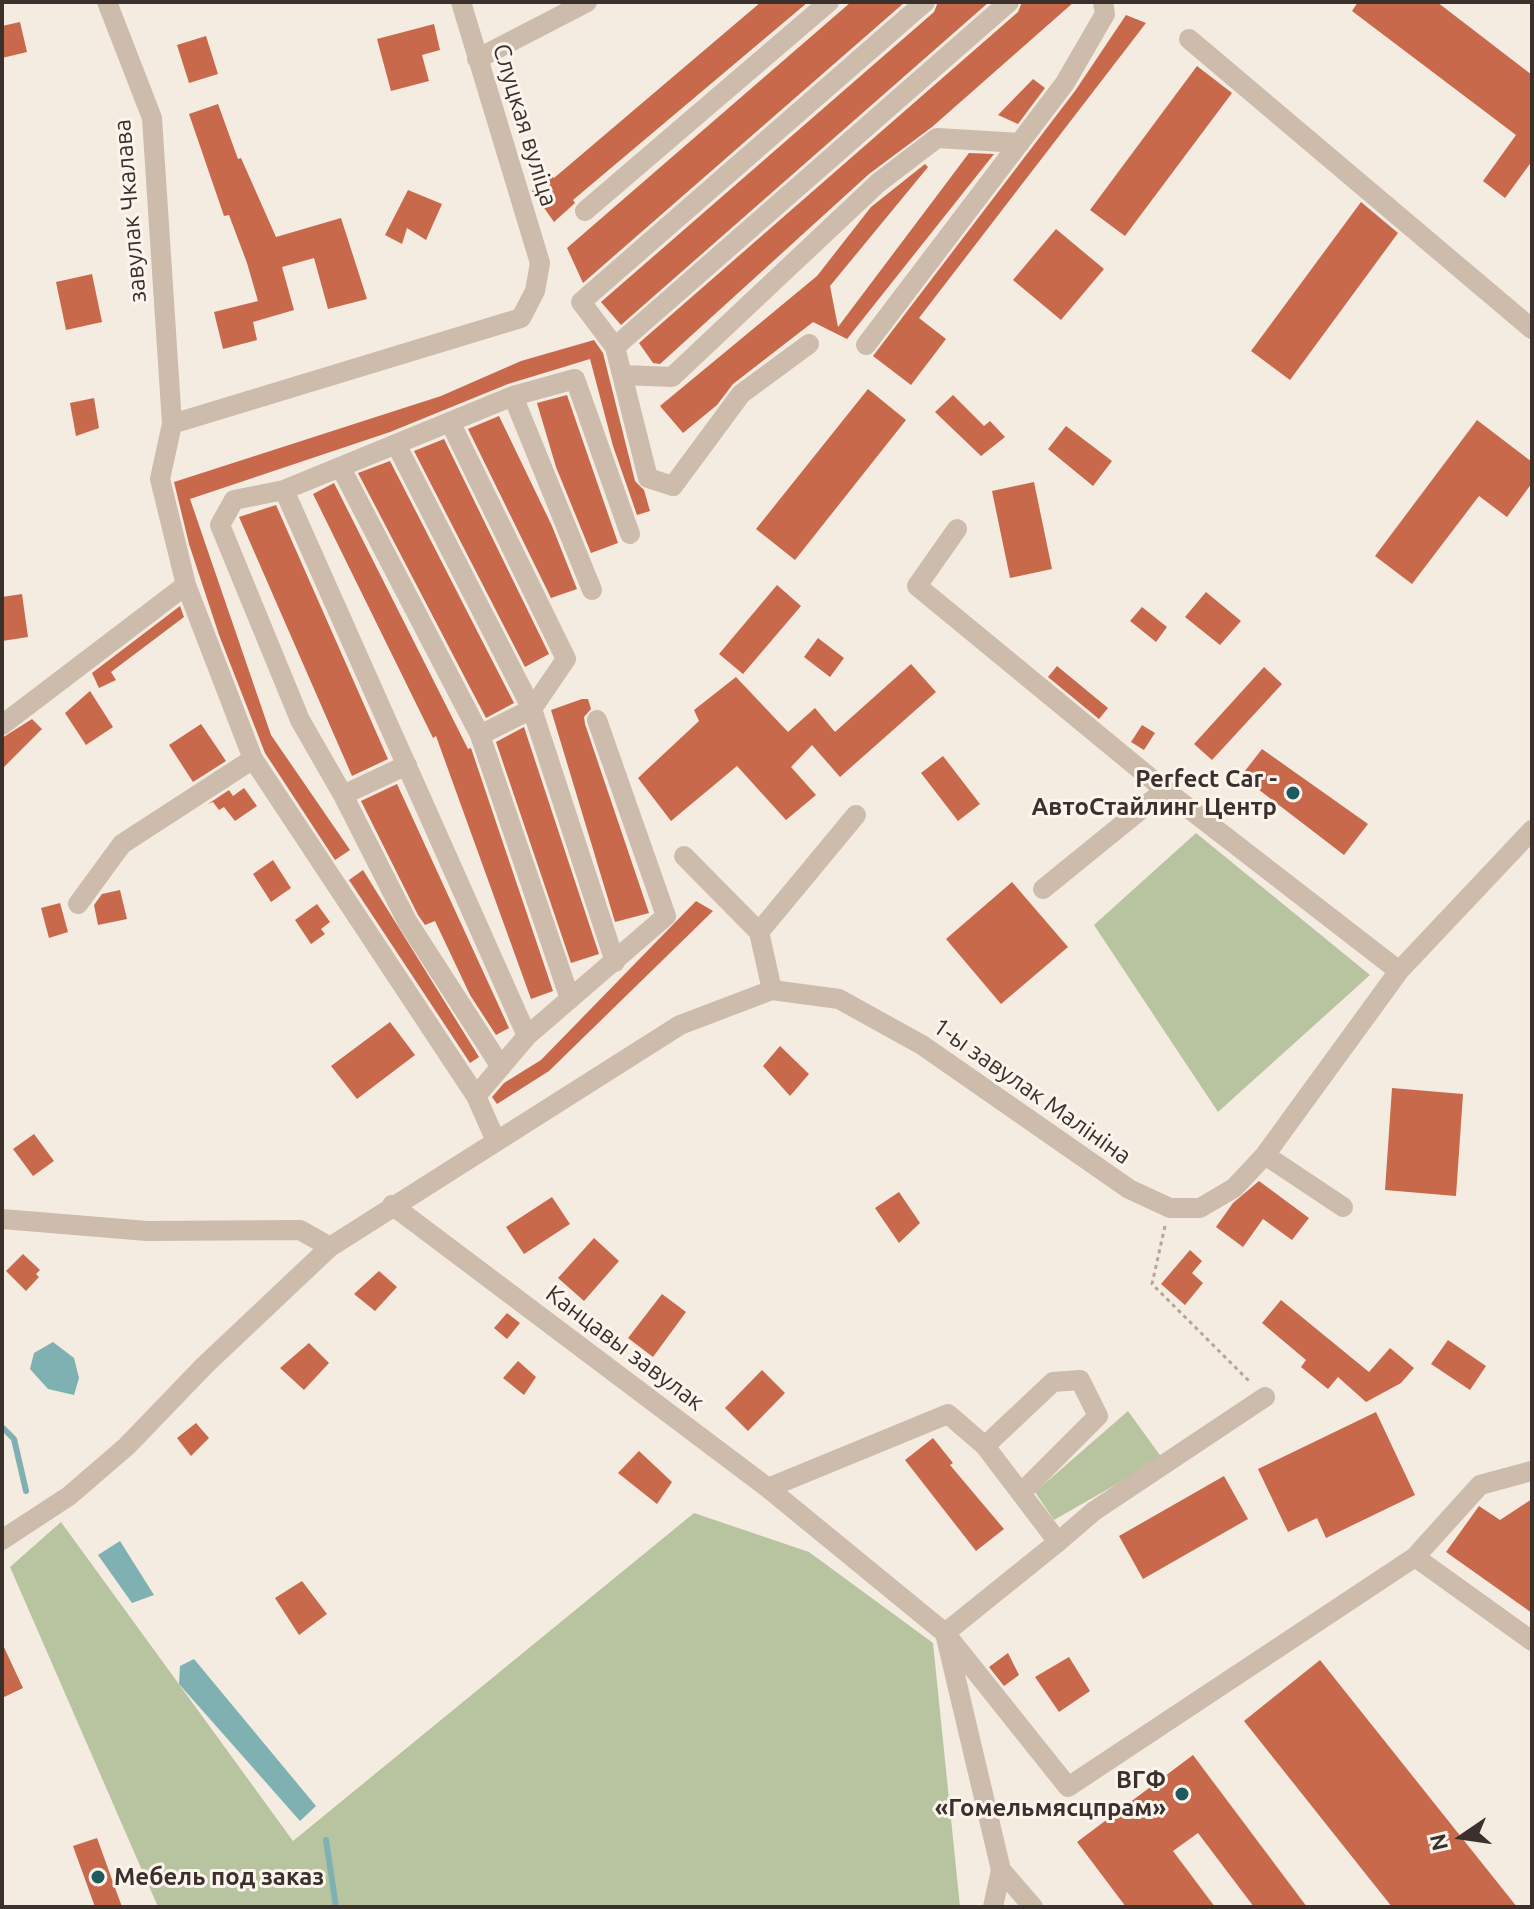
<!DOCTYPE html>
<html>
<head>
<meta charset="utf-8">
<style>
	body { margin:0 }
	#map { position:relative; width:1534px; height:1909px; overflow:hidden; background:#f4ebe1; font-family:Ubuntu,sans-serif }
	canvas { display:block }
	.frame { position:absolute; inset:0; border:4px solid #3b302b; pointer-events:none }
	.north { position:absolute; left:1422px; top:1797px; width:80px; height:80px; -webkit-text-stroke:6px #fbf5ee; paint-order:stroke; rotate:257deg; font-size:22px; font-weight:700; line-height:32px; text-align:center; color:#3b302b }
	.north::after { content:''; display:block; margin:auto; width:28px; height:36px; background:#3b302b; clip-path:polygon(50% 0,100% 100%,50% 72%,0 100%) }
</style>
</head>
<body>
<div id="map">
<canvas width="1534" height="1909"></canvas>
<div class="frame"></div>
<div class="north">N</div>
</div>
<script>
const ctx = document.querySelector('canvas').getContext('2d');
ctx.lineJoin = 'round';
function paint(path, color) { ctx.fillStyle = color; ctx.fill(path, 'evenodd'); }
const poly = rows => new Path2D(rows.map(r => 'M' + r).join(''));
function strokePath(path, color, width, dash) { ctx.strokeStyle = color; ctx.lineWidth = width; ctx.lineCap = dash ? 'butt' : 'round'; ctx.setLineDash(dash || []); ctx.stroke(path); }
function write(font, color, halo, rows, align = 'center') {
  ctx.font = font + ' Ubuntu,sans-serif'; ctx.lineWidth = 6; ctx.setLineDash([]); ctx.textBaseline = 'middle'; ctx.strokeStyle = halo; ctx.fillStyle = color; for (const [text, x, y, turn = 0] of rows) {
    ctx.save(); ctx.translate(x, y); ctx.rotate((+turn || 0) * Math.PI / 180); ctx.textAlign = isNaN(turn) ? turn : align; if (halo) ctx.strokeText(text, 0, 0); ctx.fillText(text, 0, 0); ctx.restore();
  }
}
paint(poly([
	[1196,833,1370,975,1218,1112,1094,925],
	[1128,1411,1162,1458,1054,1520,1035,1492],
	[694,1513,809,1552,933,1643,960,1907,158,1907,10,1567,61,1522,293,1841]
]), '#b8c4a0');
paint(poly([
	[53,1342,74,1358,79,1378,74,1395,48,1389,30,1369,34,1353],
	[120,1541,154,1595,132,1603,98,1555],
	[194,1659,316,1806,300,1821,179,1684,180,1666]
]), '#7fb0b2');
strokePath(poly([
	[2,1427,14,1439,26,1491],
	[326,1840,336,1907]
]), '#7fb0b2', 6);
paint(poly([
	[761,2,808,2,573,200,575,203,554,222,532,191,551,175,554,178],
	[851,2,905,2,583,283,567,248],
	[938,2,989,2,621,325,601,302,934,12],
	[1022,2,1074,2,932,127,869,174,660,364,653,363,639,343,1018,12],
	[1358,2,1437,2,1532,75,1532,161,1505,198,1483,181,1516,135,1352,11],
	[1126,15,1146,23,919,318,946,339,911,385,873,356,1075,91],
	[20,22,27,52,2,58,2,26],
	[434,24,440,50,422,55,429,81,391,91,377,39],
	[206,36,218,74,189,83,177,45],
	[1197,66,1232,93,1125,236,1090,210],
	[1033,79,1045,88,1018,124,998,115],
	[218,104,238,159,241,158,276,237,341,218,367,299,328,309,314,258,282,267,294,310,253,322,257,340,223,349,214,312,258,301,247,263,229,215,224,216,189,114],
	[969,153,994,154,847,339,813,322,733,384,717,405,683,433,660,406,817,276,871,207,925,164,928,167,830,286,838,327],
	[408,190,442,204,426,240,407,228,402,244,385,235],
	[1361,202,1398,233,1290,380,1251,351],
	[1056,229,1104,269,1061,320,1013,280],
	[92,274,102,322,66,330,56,282],
	[594,340,603,353,635,481,644,490,650,511,637,515,613,446,590,359,508,384,390,432,190,499,271,735,350,850,335,860,265,753,219,635,189,544,174,482,441,396,521,361],
	[868,389,906,420,795,560,756,529],
	[567,395,618,543,591,553,556,467,537,403],
	[953,395,984,426,990,421,1005,437,981,456,935,412],
	[94,398,99,428,76,436,70,403],
	[499,416,552,526,577,589,551,598,468,429],
	[1477,420,1532,462,1532,483,1507,517,1479,496,1412,584,1375,556],
	[1066,426,1112,461,1093,486,1048,449],
	[444,439,549,654,525,667,414,451],
	[390,461,514,703,486,718,358,473],
	[1034,482,1052,569,1010,578,992,491],
	[334,483,468,749,471,748,553,991,531,999,436,736,433,738,313,494],
	[276,505,388,759,352,776,239,517],
	[777,585,801,606,743,674,719,654],
	[1206,592,1241,621,1220,645,1185,617],
	[22,594,28,637,2,641,2,597],
	[180,606,184,617,111,672,116,680,99,688,92,673],
	[1142,607,1167,627,1156,642,1130,621],
	[818,638,844,658,830,677,804,657],
	[911,664,936,692,840,777,812,745,791,767,816,795,786,820,737,766,671,821,638,778,699,721,694,710,736,677,788,732,815,708,835,732],
	[1057,666,1108,708,1099,719,1048,677],
	[1264,667,1282,684,1212,760,1194,744],
	[90,691,113,727,86,745,65,713],
	[582,699,588,699,591,709,584,717,585,724,649,913,615,922,551,710],
	[32,719,42,729,2,769,2,738],
	[201,724,226,761,193,782,169,745],
	[1142,725,1155,733,1144,750,1131,742],
	[524,727,599,954,571,963,496,742],
	[1262,749,1368,824,1344,855,1241,776],
	[943,756,980,804,958,821,921,773],
	[397,784,509,1028,496,1035,470,995,435,921,425,925,418,915,361,801],
	[244,788,257,806,235,821,224,807,219,810,213,802,208,804,229,790,233,796],
	[273,860,291,888,271,902,253,874],
	[363,870,479,1057,470,1063,349,880],
	[1012,882,1068,947,1001,1004,946,939],
	[120,890,127,919,98,925,94,905,102,894],
	[696,901,713,911,549,1071,497,1104,492,1097,504,1083,541,1060],
	[60,903,68,932,49,938,41,908],
	[317,904,330,922,321,929,325,934,311,944,295,920],
	[390,1022,415,1055,357,1099,331,1066],
	[780,1046,809,1074,790,1096,763,1066],
	[1392,1088,1463,1094,1456,1196,1385,1190],
	[34,1134,54,1161,33,1176,13,1149],
	[1259,1181,1309,1218,1292,1240,1263,1219,1243,1247,1216,1227,1233,1203],
	[899,1192,920,1223,899,1243,875,1208],
	[552,1197,570,1224,524,1254,506,1227],
	[594,1238,619,1261,584,1301,558,1278],
	[1190,1250,1202,1261,1192,1273,1203,1283,1185,1305,1161,1284],
	[23,1254,40,1270,36,1274,39,1277,26,1291,6,1271],
	[379,1271,397,1287,375,1311,354,1294],
	[662,1294,686,1312,653,1357,628,1338],
	[1281,1300,1369,1372,1390,1348,1414,1368,1401,1383,1366,1402,1338,1377,1328,1389,1301,1367,1306,1360,1262,1323],
	[507,1313,520,1323,507,1339,494,1328],
	[1448,1340,1486,1366,1470,1390,1431,1364],
	[309,1343,329,1363,304,1390,280,1368],
	[518,1361,536,1377,524,1395,503,1378],
	[762,1370,785,1393,748,1431,725,1408],
	[1376,1412,1415,1495,1326,1538,1317,1518,1288,1532,1258,1469],
	[196,1423,209,1438,191,1456,177,1438],
	[933,1438,953,1463,950,1465,1004,1529,976,1551,905,1460],
	[639,1451,672,1482,657,1504,618,1473],
	[1224,1476,1248,1519,1143,1579,1119,1536],
	[1532,1499,1532,1613,1446,1552,1479,1506,1500,1520],
	[302,1581,327,1614,299,1635,275,1598],
	[2,1643,23,1688,2,1698],
	[1008,1653,1019,1675,1004,1686,989,1667],
	[1069,1657,1090,1691,1059,1712,1035,1677],
	[1320,1660,1517,1907,1392,1907,1244,1721],
	[1193,1755,1307,1907,1254,1907,1198,1833,1173,1851,1215,1907,1126,1907,1077,1842],
	[97,1838,122,1907,95,1907,73,1846]
]), '#c8694b');
strokePath(poly([
	[1165,1226,1152,1284,1251,1383]
]), '#b9a596', 3, [4, 4]);
strokePath(poly([
	[107,2,152,118,172,424,160,479,186,585,253,759,476,1096,496,1141],
	[1189,39,1532,329],
	[477,59,587,2],
	[585,211,829,2],
	[809,344,741,394,673,486,648,478,615,347,581,302,925,2],
	[866,345,1065,83,1105,14,1103,2],
	[615,347,1009,2],
	[622,375,672,377,878,183,937,138,1020,143],
	[513,396,592,590],
	[172,424,521,318,535,291,540,263,461,2],
	[451,424,566,659,532,709,480,735],
	[397,446,532,709,615,962],
	[341,468,480,735,570,999],
	[284,490,527,1036],
	[957,529,917,586,1165,790,1399,971],
	[2,725,186,585],
	[343,795,407,765],
	[684,856,759,932],
	[1043,889,1165,790],
	[78,904,122,844,253,759],
	[772,990,759,932,856,815],
	[501,1067,407,921,343,795,300,720,220,525,234,500,284,490,513,396,575,379,630,534],
	[476,1096,527,1036,666,916,597,720],
	[1265,1155,1343,1207],
	[392,1205,768,1488,945,1633,1001,1870,993,1907],
	[2,1219,147,1231,300,1230,330,1247],
	[985,1446,1053,1382,1080,1380,1098,1416,1021,1493],
	[768,1488,948,1414,985,1446,1058,1542,945,1633,1068,1787,1415,1557,1532,1641],
	[2,1540,69,1496,127,1446,204,1366,330,1247,680,1025,772,990,839,999,922,1045,1129,1189,1170,1208,1200,1208,1234,1188,1265,1155,1399,971,1532,830],
	[1058,1542,1094,1511,1265,1397],
	[1415,1557,1480,1485,1532,1471],
	[1001,1870,1033,1907]
]), '#cdbbac', 20);
for (const [x, y, r, color] of [
	[1293,793,8,"#1f5a5e"],
	[1182,1794,8,"#1f5a5e"],
	[98,1877,8,"#1f5a5e"]
]) { const dot = new Path2D(); dot.arc(x, y, r, 0, 2 * Math.PI); ctx.fillStyle = color; ctx.fill(dot); strokePath(dot, '#fbf5ee', 3); }
write('24px', '#3b302b', '#fbf5ee', [
	["Слуцкая вуліца",525,125,73],
	["завулак Чкалава",130,211,-95],
	["1-ы завулак Малініна",1032,1091,35],
	["Канцавы завулак",625,1348,37]
]);
write('bold 24px', '#3b302b', '#fbf5ee', [
	["Perfect Car -",1277,779],
	["АвтоСтайлинг Центр",1277,807],
	["ВГФ",1166,1780],
	["«Гомельмясцпрам»",1166,1808],
	["Мебель под заказ",114,1877,"left"]
], 'right');
</script>
</body>
</html>
